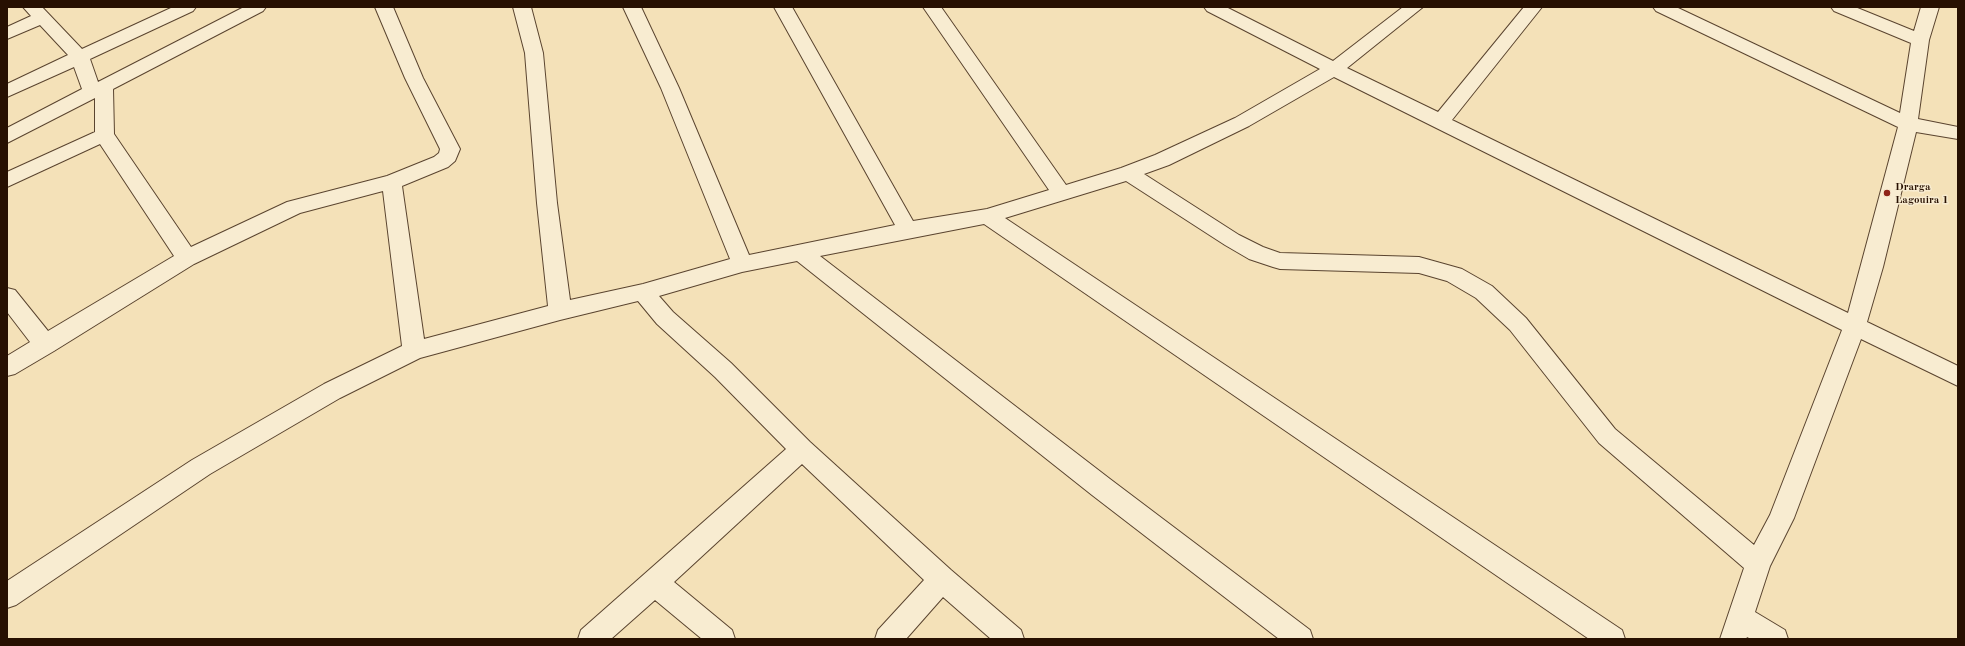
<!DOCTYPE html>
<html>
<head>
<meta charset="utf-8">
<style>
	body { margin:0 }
	#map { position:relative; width:1965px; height:646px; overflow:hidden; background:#f4e1b8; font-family:"Old Standard TT",serif }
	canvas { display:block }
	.frame { position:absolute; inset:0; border:8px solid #271001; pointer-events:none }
</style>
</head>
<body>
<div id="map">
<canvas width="1965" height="646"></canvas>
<div class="frame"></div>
</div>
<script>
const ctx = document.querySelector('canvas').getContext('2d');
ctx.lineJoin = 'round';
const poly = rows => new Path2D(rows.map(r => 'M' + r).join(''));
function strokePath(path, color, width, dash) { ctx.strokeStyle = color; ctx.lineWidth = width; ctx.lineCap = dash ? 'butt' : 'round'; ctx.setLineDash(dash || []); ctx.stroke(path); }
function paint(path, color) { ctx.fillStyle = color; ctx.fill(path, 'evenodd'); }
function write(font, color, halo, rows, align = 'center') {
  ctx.font = font + ' "Old Standard TT",serif'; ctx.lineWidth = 3; ctx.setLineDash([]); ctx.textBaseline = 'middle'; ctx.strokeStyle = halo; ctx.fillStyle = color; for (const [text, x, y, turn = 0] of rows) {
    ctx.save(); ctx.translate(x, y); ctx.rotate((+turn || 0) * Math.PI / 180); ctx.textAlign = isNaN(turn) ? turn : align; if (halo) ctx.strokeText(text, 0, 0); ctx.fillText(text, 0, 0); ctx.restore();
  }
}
const minor = poly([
	[23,7,42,7,82,49,173,7,196,7,193,11,90,59,98,82,244,7,266,7,263,11,113,89,114,134,191,247,287,202,387,176,434,157,439,153,440,149,405,78,375,7,393,7,423,78,460,149,455,161,448,167,402,186,424,339,548,306,537,203,525,53,513,7,531,7,543,53,557,203,570,300,643,284,730,259,661,88,623,7,641,7,679,88,749,255,895,225,774,7,792,7,913,221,987,209,1049,190,923,7,941,7,1066,185,1121,168,1155,155,1235,118,1320,69,1207,11,1204,7,1226,7,1333,61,1403,7,1423,7,1347,68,1438,112,1524,7,1542,7,1452,120,1848,313,1898,127,1656,11,1653,7,1676,7,1900,113,1911,43,1834,11,1831,7,1855,7,1914,31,1921,7,1939,7,1929,40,1918,119,1958,127,1958,139,1916,132,1883,267,1867,322,1958,366,1958,386,1861,339,1794,518,1770,566,1755,612,1785,630,1788,639,1751,639,1747,637,1746,639,1720,639,1744,568,1599,443,1510,330,1476,298,1447,281,1419,273,1280,269,1273,267,1249,259,1225,245,1126,181,1005,218,1622,630,1625,639,1589,639,984,224,820,256,1110,479,1310,630,1313,639,1279,639,1092,495,797,261,742,272,659,296,673,312,731,363,810,442,951,570,1021,630,1024,639,991,639,943,597,906,639,875,639,878,630,924,580,802,464,674,582,732,630,735,639,702,639,655,600,611,639,578,639,581,630,786,449,715,377,657,324,638,301,560,320,420,358,340,398,210,474,16,605,7,608,7,581,192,460,324,384,402,346,383,191,300,213,194,264,54,351,15,374,7,376,7,356,30,342,7,312,7,288,15,290,48,331,174,256,100,144,7,187,7,172,95,132,95,98,7,143,7,128,82,89,74,67,7,97,7,84,68,55,40,25,7,39,7,27,31,16,23,7],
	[1334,77,1842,330,1770,515,1754,545,1615,429,1526,318,1492,286,1462,269,1419,257,1280,253,1263,247,1239,235,1144,174,1169,165,1249,126,1334,77]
]);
strokePath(minor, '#5a442f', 2);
paint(minor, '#f8ecd1');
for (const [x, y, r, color] of [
	[1887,193,4,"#8f2418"]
]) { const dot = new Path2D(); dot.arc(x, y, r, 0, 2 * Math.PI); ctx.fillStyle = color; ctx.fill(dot); strokePath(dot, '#f8ecd1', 1.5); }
write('bold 11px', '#271001', '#f8ecd1', [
	["Drarga",1895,187],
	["Lagouira 1",1895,200]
], 'left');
</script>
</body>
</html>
